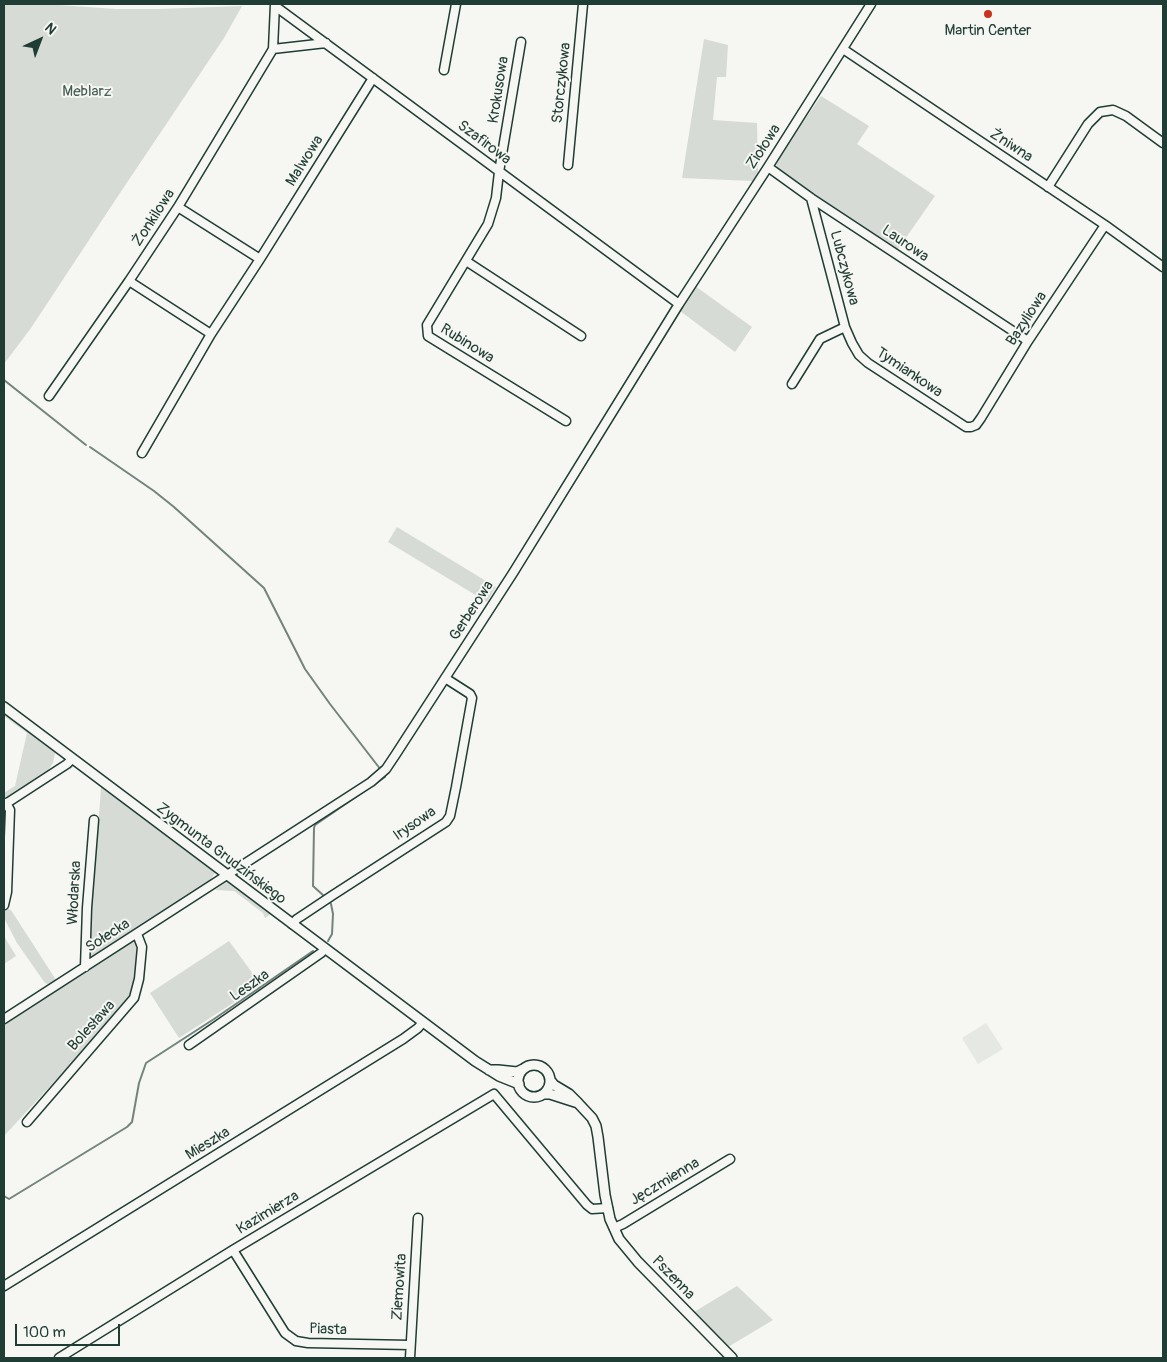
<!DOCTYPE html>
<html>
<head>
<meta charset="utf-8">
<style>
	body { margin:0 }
	#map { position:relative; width:1167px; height:1362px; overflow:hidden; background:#f6f6f2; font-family:Pangolin,sans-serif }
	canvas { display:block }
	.frame { position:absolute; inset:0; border:5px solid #1f3d34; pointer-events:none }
	.north { position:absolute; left:15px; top:15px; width:50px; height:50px; -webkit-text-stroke:4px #f6f6f2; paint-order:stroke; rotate:43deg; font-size:14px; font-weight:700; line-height:20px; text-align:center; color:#1f3d34 }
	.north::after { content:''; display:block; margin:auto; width:18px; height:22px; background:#1f3d34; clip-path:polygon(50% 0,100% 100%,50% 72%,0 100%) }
	.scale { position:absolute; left:15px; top:1324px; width:105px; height:22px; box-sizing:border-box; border:2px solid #1f3d34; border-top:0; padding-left:6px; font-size:15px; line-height:18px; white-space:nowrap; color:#1f3d34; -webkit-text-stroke:4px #f6f6f2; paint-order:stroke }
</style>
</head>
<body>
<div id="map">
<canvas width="1167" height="1362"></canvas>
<div class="frame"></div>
<div class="north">N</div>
<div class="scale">100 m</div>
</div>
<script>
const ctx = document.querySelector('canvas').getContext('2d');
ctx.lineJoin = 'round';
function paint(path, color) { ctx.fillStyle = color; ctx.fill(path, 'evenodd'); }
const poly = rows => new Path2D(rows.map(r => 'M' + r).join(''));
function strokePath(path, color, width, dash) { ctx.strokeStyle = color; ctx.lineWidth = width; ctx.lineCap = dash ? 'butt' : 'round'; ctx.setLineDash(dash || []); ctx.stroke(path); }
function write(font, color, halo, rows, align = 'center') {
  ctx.font = font + ' Pangolin,sans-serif'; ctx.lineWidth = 4; ctx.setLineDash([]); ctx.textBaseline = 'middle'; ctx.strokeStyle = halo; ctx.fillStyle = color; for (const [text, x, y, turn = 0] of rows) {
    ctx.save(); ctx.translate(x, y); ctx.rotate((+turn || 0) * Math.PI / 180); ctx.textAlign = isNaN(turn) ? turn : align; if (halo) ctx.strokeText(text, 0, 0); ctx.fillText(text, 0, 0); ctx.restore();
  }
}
paint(poly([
	[986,1023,1003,1049,978,1064,962,1038]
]), '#e6e8e4');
paint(poly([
	[4,4,44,4,116,9,159,9,242,6,224,38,118,196,31,328,4,364],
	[704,39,728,45,726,77,717,77,713,120,757,123,758,173,753,181,682,178],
	[821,96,869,126,857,144,935,196,896,252,782,174,777,168,776,161],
	[695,286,752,327,735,352,680,311],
	[397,527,496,587,487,602,388,542],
	[4,706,55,749,55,753,53,763,47,772,4,801,4,793,15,786,27,733,4,716],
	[87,769,216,871,207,885,93,958,89,954,91,864,97,845,101,787,80,771],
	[233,879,277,910,265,918,263,913,234,891,215,890,228,881],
	[8,909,11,910,56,980,52,983,47,984,45,983,17,943,4,918,4,912],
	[4,936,16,956,4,964],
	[137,936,140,947,135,989,130,1000,4,1136,4,1022],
	[229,941,261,985,179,1038,150,993],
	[737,1286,773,1320,728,1347,694,1312]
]), '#d6dbd6');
strokePath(poly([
	[4,380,86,445],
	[90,447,154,491,174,507,264,588,305,669,330,704,381,770],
	[324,896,313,886,314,828,315,825,385,777,385,776],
	[328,941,332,934,333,914,331,904,329,901],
	[4,1196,9,1199,127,1127,132,1122,139,1083,146,1063,214,1019,313,951]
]), '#72847d', 2);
const minor = poly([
	[275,6,679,304],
	[521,42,499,172,496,198,488,224,427,325,428,336,566,421],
	[273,49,275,4],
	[843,49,1105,225,1163,267],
	[444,70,456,4],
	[568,165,583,4],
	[768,167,811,198,1028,341],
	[1048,187,1088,124,1100,112,1113,110,1126,116,1163,143],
	[178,207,260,259],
	[466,261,581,336],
	[129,281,211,334],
	[845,327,852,343,859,355,868,363,966,427,971,427,976,425,981,418,1028,341,1105,225],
	[792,384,820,339,845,327,811,198],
	[49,396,129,281,178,207,273,49,326,43],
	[142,453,211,334,260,259,373,78],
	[4,805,67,764,72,759],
	[4,905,7,892,10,810,6,803],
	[292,924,297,919,333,895,446,822,450,816,456,787,472,698,470,694,445,678],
	[85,967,87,908,94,820],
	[4,1019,371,782,386,769,396,754,513,573,679,304,768,167,871,4],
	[189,1045,321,953,325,949],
	[27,1122,134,998,139,979,142,947,137,934],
	[614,1228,623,1224,730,1159],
	[233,1250,285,1333,296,1341,308,1343,410,1345],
	[4,1286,403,1039,418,1028,423,1022],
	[59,1358,233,1250,494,1094,587,1205,592,1209,608,1208],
	[410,1358,418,1218]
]);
const tertiary = poly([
	[4,707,475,1061,499,1076,519,1084],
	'518 1081a16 16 0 1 1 32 0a16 16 0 1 1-32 0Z',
	[489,1070,498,1070,517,1072,523,1069],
	[550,1080,554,1085,569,1094,578,1103,592,1118,596,1126,598,1137,605,1195,610,1219,619,1239,638,1262,732,1358],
	[544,1094,550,1094,578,1103]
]);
strokePath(minor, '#1f3d34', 11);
strokePath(tertiary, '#1f3d34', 12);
strokePath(minor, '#f6f6f2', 8);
strokePath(tertiary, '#f6f6f2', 9);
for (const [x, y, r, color] of [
	[988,14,5,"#c8321e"]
]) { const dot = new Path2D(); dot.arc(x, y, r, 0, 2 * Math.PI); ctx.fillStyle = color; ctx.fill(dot); strokePath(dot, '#f6f6f2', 2); }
write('15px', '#1f3d34', '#f6f6f2', [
	["Martin Center",988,31]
]);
write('15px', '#1f3d34', '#f6f6f2', [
	["Storczykowa",562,83,-84],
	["Krokusowa",499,90,-81],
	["Szafirowa",484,143,37],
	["Żniwna",1011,146,33],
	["Ziołowa",764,147,-57],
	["Malwowa",305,161,-58],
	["Żonkilowa",154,218,-57],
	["Laurowa",905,244,34],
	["Lubczykowa",844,268,75],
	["Bazyliowa",1027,319,-57],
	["Rubinowa",467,344,32],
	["Tymiankowa",909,373,34],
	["Gerberowa",472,611,-57],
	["Irysowa",415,824,-35],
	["Zygmunta Grudzińskiego",221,854,37],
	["Włodarska",75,893,-87],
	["Sołecka",108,936,-33],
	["Leszka",250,986,-35],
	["Bolesława",92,1026,-48],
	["Mieszka",208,1144,-32],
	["Jęczmienna",665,1182,-31],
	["Kazimierza",268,1213,-31],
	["Pszenna",673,1278,46],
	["Ziemowita",400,1287,-86],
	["Piasta",328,1330,2]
]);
write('15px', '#445d54', '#f6f6f2', [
	["Meblarz",87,92]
]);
</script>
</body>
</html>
